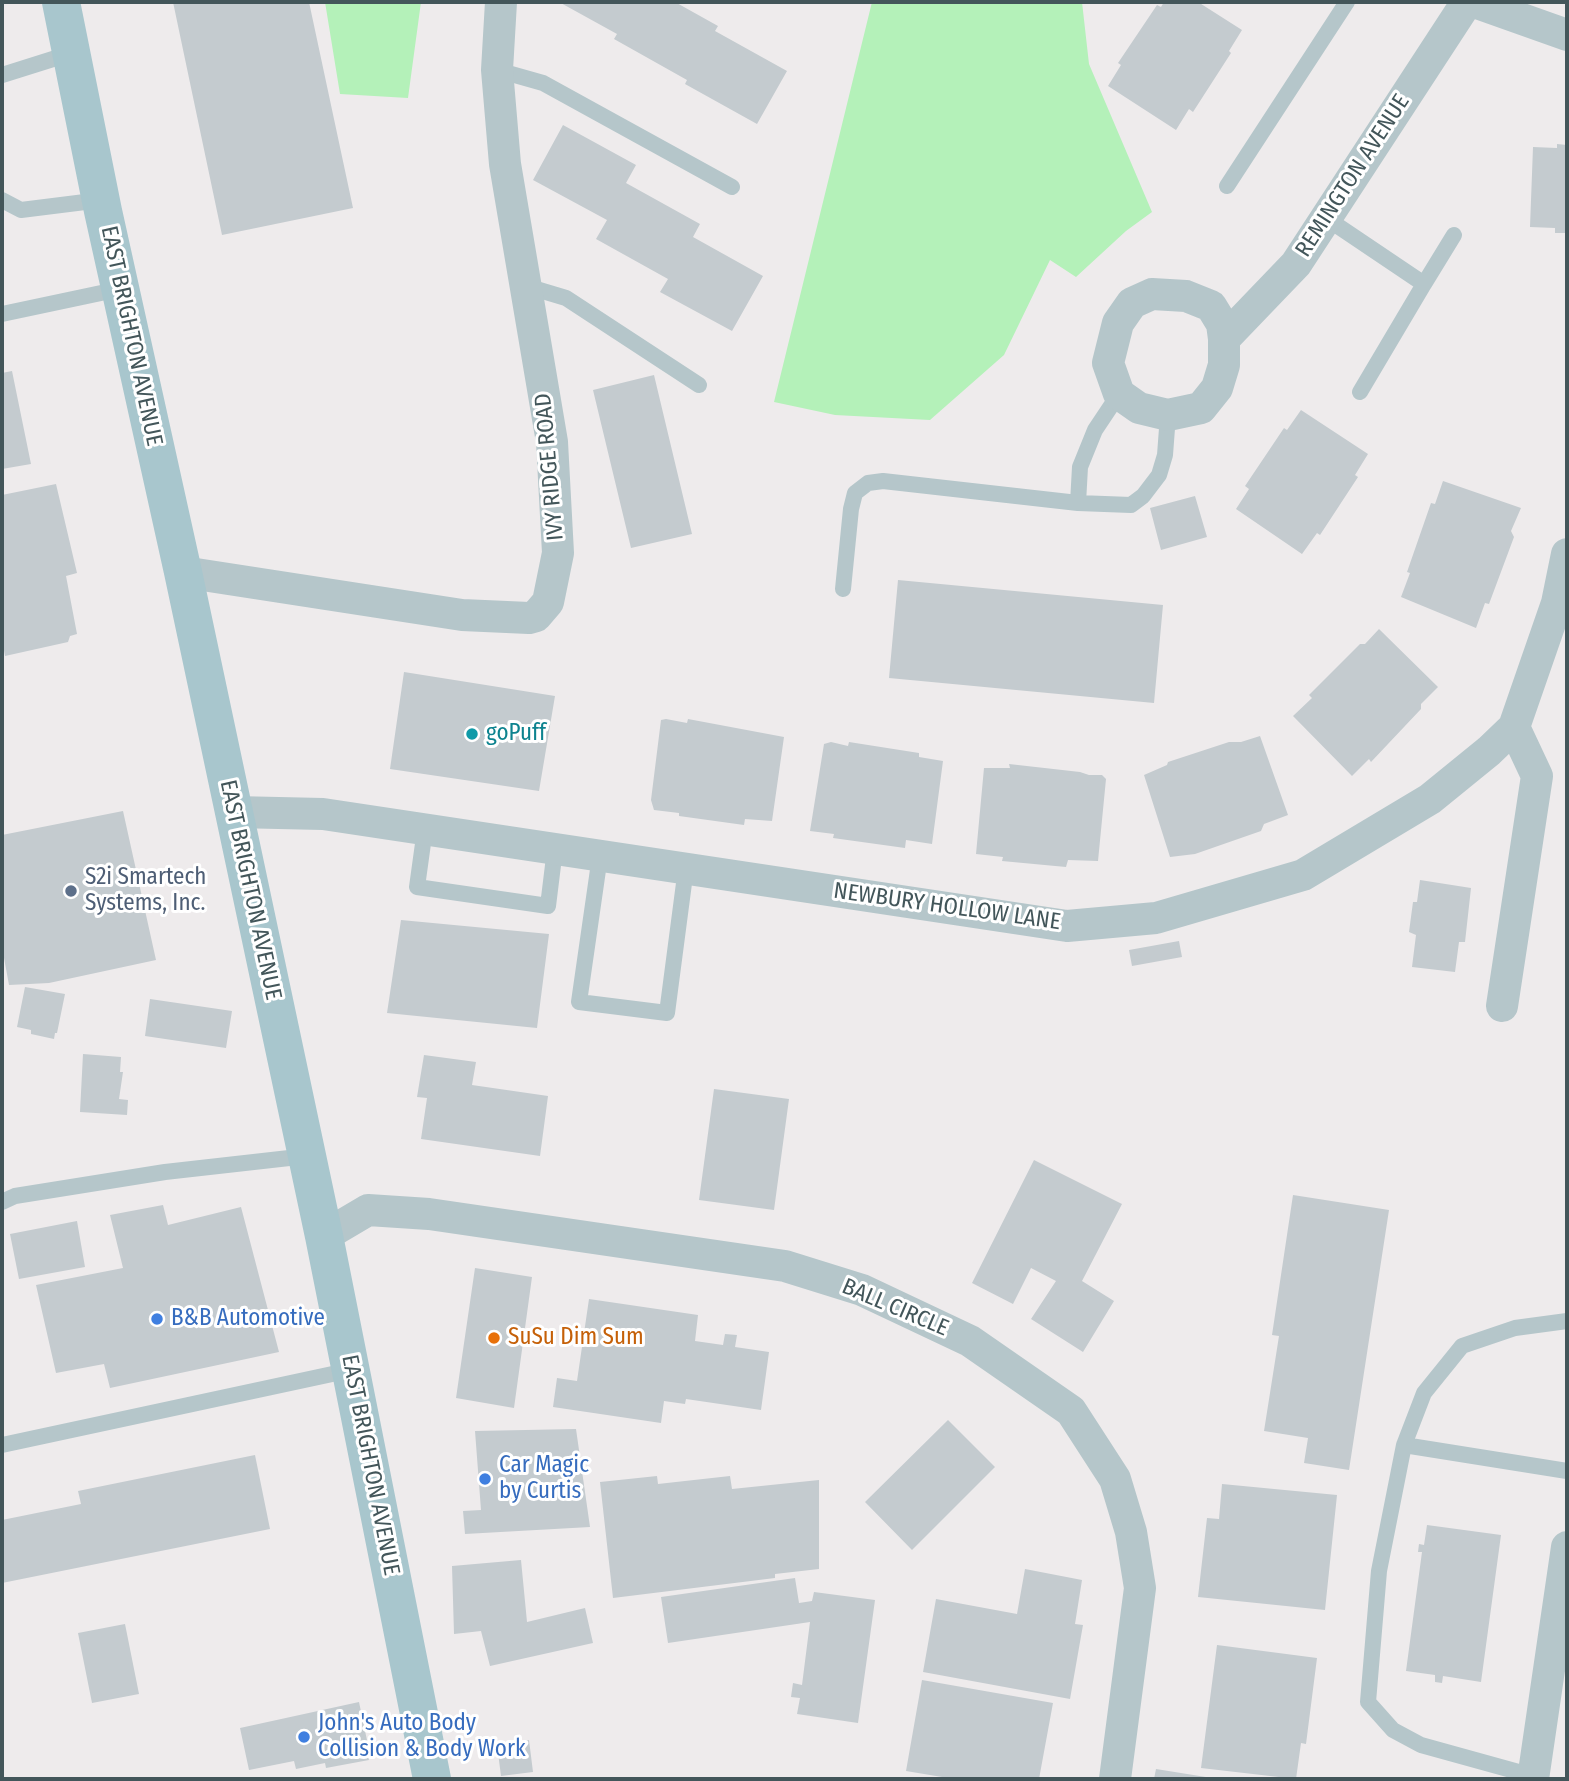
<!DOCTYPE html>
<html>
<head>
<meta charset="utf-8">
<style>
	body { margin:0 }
	#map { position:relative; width:1569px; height:1781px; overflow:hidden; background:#eeebec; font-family:"Fira Sans Condensed",sans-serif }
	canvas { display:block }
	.frame { position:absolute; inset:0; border:4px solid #43565a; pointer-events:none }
</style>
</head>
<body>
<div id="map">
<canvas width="1569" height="1781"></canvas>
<div class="frame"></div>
</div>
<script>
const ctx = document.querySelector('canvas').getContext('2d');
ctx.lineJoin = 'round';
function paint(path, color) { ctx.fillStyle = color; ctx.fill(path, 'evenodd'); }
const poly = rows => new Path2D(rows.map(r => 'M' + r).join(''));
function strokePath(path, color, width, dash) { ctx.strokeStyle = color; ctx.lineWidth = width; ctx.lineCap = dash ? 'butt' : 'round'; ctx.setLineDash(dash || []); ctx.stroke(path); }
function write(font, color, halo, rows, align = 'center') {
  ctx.font = font + ' "Fira Sans Condensed",sans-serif'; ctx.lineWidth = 6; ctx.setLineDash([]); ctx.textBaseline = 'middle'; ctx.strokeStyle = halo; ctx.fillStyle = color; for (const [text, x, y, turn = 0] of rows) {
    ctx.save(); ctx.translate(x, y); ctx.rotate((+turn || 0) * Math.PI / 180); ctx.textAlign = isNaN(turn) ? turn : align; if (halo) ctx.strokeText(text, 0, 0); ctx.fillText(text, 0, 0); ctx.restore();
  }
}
paint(poly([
	[325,2,421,2,408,98,340,94],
	[872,2,1082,2,1089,64,1152,212,1126,231,1076,277,1050,260,1004,355,930,420,835,415,774,402]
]), '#b4f1b9');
paint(poly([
	[173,2,309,2,353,208,222,235],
	[559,2,675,2,718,26,715,31,787,71,757,124,685,84,687,80,614,39,617,34],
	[1164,2,1198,2,1242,30,1229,51,1231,53,1193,112,1189,109,1176,130,1108,86,1121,65,1118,63,1157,5,1161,7],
	[563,125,636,165,626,183,700,224,693,237,763,276,732,331,660,292,668,279,596,239,607,220,533,180],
	[1557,144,1567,145,1567,233,1555,233,1555,228,1530,227,1533,147,1557,148],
	[12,371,31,464,2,469,2,373],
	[654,375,692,534,631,548,593,390],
	[1301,410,1368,454,1355,475,1358,477,1320,535,1317,533,1302,554,1236,509,1249,489,1245,486,1284,428,1287,430],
	[1443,481,1521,508,1511,531,1514,537,1489,604,1485,603,1476,628,1401,597,1410,573,1407,572,1431,503,1435,504],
	[56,484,77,573,66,576,77,634,70,636,68,642,5,656,2,640,2,495],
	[1195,496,1207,537,1161,550,1150,508],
	[898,580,1163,605,1154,703,889,678],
	[1379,629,1438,687,1421,704,1421,709,1371,762,1369,759,1352,776,1293,716,1312,698,1309,695,1360,644,1365,644],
	[404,672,555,696,539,791,390,769],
	[666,719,687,723,688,719,784,737,772,821,745,819,744,825,679,816,679,813,654,810,651,800,661,720],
	[1260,736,1288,815,1264,824,1261,831,1195,854,1170,857,1144,775,1167,765,1168,762,1229,742,1241,742],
	[831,742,848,746,849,742,919,753,919,757,943,761,932,844,906,840,905,848,833,838,834,834,810,831,824,744],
	[1009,764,1080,772,1089,775,1102,775,1106,779,1098,861,1068,860,1066,867,1002,861,1003,857,976,854,984,768,1010,768],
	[123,811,156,960,49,983,9,985,2,947,2,835],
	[1420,880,1471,888,1465,942,1459,942,1455,972,1412,967,1416,935,1409,932,1413,902,1417,902],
	[401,920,549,934,537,1028,387,1013],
	[1179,941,1182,957,1132,966,1129,950],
	[25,987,65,994,57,1033,55,1033,54,1039,31,1034,31,1030,17,1027],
	[150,999,232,1011,226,1048,145,1036],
	[83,1054,121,1057,120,1072,123,1072,119,1099,128,1100,127,1115,80,1112],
	[424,1055,476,1062,472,1085,548,1096,540,1156,421,1139,427,1098,417,1097],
	[714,1089,789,1099,774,1210,699,1200],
	[1034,1160,1122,1204,1082,1281,1114,1301,1083,1352,1031,1319,1056,1281,1031,1268,1013,1304,972,1283],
	[1293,1195,1389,1210,1349,1470,1304,1463,1308,1438,1264,1431,1279,1336,1272,1335],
	[163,1205,168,1225,241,1207,279,1352,110,1388,104,1364,56,1373,36,1285,123,1268,110,1215],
	[77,1221,85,1267,19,1279,10,1234],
	[475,1268,532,1277,514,1408,456,1398],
	[589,1299,698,1315,695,1341,723,1345,725,1334,737,1335,735,1347,769,1352,761,1410,686,1399,685,1404,664,1401,661,1423,553,1407,557,1378,577,1381],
	[948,1420,995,1467,912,1550,865,1502],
	[576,1429,590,1527,465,1534,463,1511,481,1510,475,1431],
	[255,1455,270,1529,2,1583,2,1520,81,1504,78,1491],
	[657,1476,658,1484,730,1476,732,1489,819,1480,819,1569,775,1574,775,1578,613,1598,600,1482],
	[1222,1484,1337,1495,1325,1610,1198,1597,1207,1518,1219,1519],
	[1427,1525,1501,1535,1481,1682,1443,1676,1442,1683,1435,1682,1435,1675,1406,1671,1422,1552,1418,1552,1419,1544,1424,1545],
	[521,1560,527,1622,585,1608,593,1643,490,1666,481,1631,454,1634,452,1566],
	[1025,1569,1082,1580,1075,1624,1083,1625,1070,1699,923,1672,936,1599,1017,1614],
	[795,1578,799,1603,812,1601,814,1592,875,1600,858,1723,797,1714,800,1698,791,1697,793,1683,802,1685,810,1622,668,1643,661,1597],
	[125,1624,139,1694,92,1703,78,1633],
	[1217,1645,1317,1658,1306,1744,1301,1743,1296,1779,1201,1768],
	[922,1680,1053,1703,1039,1779,954,1779,906,1771],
	[359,1702,368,1745,365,1746,369,1760,326,1768,325,1763,296,1769,294,1761,249,1770,240,1728],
	[529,1740,533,1772,501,1776,497,1745],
	[1156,1769,1212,1778,1212,1779,1154,1779]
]), '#c4cbcf');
strokePath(poly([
	[497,70,543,83,732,187],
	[2,75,72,53],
	[1227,186,1347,2],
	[2,200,21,210,101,200],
	[1326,218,1424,284,1454,235],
	[526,286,566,298,699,385],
	[2,314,120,289],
	[1360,392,1424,284],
	[1119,394,1095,430,1080,467,1078,503,1131,505,1143,496,1159,475,1165,455,1168,415],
	[843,589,851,509,855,493,868,483,883,481,1078,503],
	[425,829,417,887,548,906,555,849],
	[600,856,579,1002,667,1013,686,868],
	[2,1202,15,1196,165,1172,307,1156],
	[2,1445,351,1370],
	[1404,1445,1567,1471],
	[1533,1776,1421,1745,1393,1730,1368,1702,1379,1571,1404,1445,1424,1393,1462,1346,1515,1328,1567,1321]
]), '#b5c6ca', 16);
strokePath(poly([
	[1474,2,1567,35],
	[1224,339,1222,324,1211,306,1186,296,1152,294,1132,303,1118,323,1108,363,1119,394,1139,408,1168,415,1201,408,1217,388,1224,365,1224,339,1296,264,1467,2],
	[183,572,462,615,529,618,536,616,548,602,558,553,552,442,505,164,497,70,501,2],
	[234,812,323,814,1067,926,1156,918,1303,875,1430,799,1489,751,1514,727,1557,603,1567,554],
	[1502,1006,1537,776,1514,727],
	[324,1236,368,1210,429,1214,785,1266,862,1290,970,1341,1071,1411,1115,1479,1131,1532,1140,1588,1115,1779],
	[1533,1779,1567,1547]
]), '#b5c6ca', 32);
strokePath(poly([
	[61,2,103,211,183,572,324,1236,432,1779]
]), '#a8c6cd', 38);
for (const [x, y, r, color] of [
	[472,734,7,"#0f9aa8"],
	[71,891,7,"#5c6f8a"],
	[157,1319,7,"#3f7fe0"],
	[494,1338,7,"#e8710a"],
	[485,1479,7,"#3f7fe0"],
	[304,1737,7,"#3f7fe0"]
]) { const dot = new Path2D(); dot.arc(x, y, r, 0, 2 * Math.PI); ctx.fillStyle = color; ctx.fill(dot); strokePath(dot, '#fff', 2.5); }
write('23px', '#43565a', '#fff', [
	["REMINGTON AVENUE",1353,176,-57],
	["EAST BRIGHTON AVENUE",131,336,78],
	["IVY RIDGE ROAD",550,467,-95],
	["EAST BRIGHTON AVENUE",250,890,78],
	["NEWBURY HOLLOW LANE",947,907,8],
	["BALL CIRCLE",895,1308,23],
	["EAST BRIGHTON AVENUE",370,1465,79]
]);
write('23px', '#0d838f', '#fff', [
	["goPuff",486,734]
], 'left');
write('23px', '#4e5e75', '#fff', [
	["S2i Smartech",85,878],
	["Systems, Inc.",85,904]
], 'left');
write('23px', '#366cbe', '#fff', [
	["B&B Automotive",171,1319],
	["Car Magic",499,1466],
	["by Curtis",499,1492],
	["John's Auto Body",318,1724],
	["Collision & Body Work",318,1750]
], 'left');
write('23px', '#c56008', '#fff', [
	["SuSu Dim Sum",508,1338]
], 'left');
</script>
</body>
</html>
